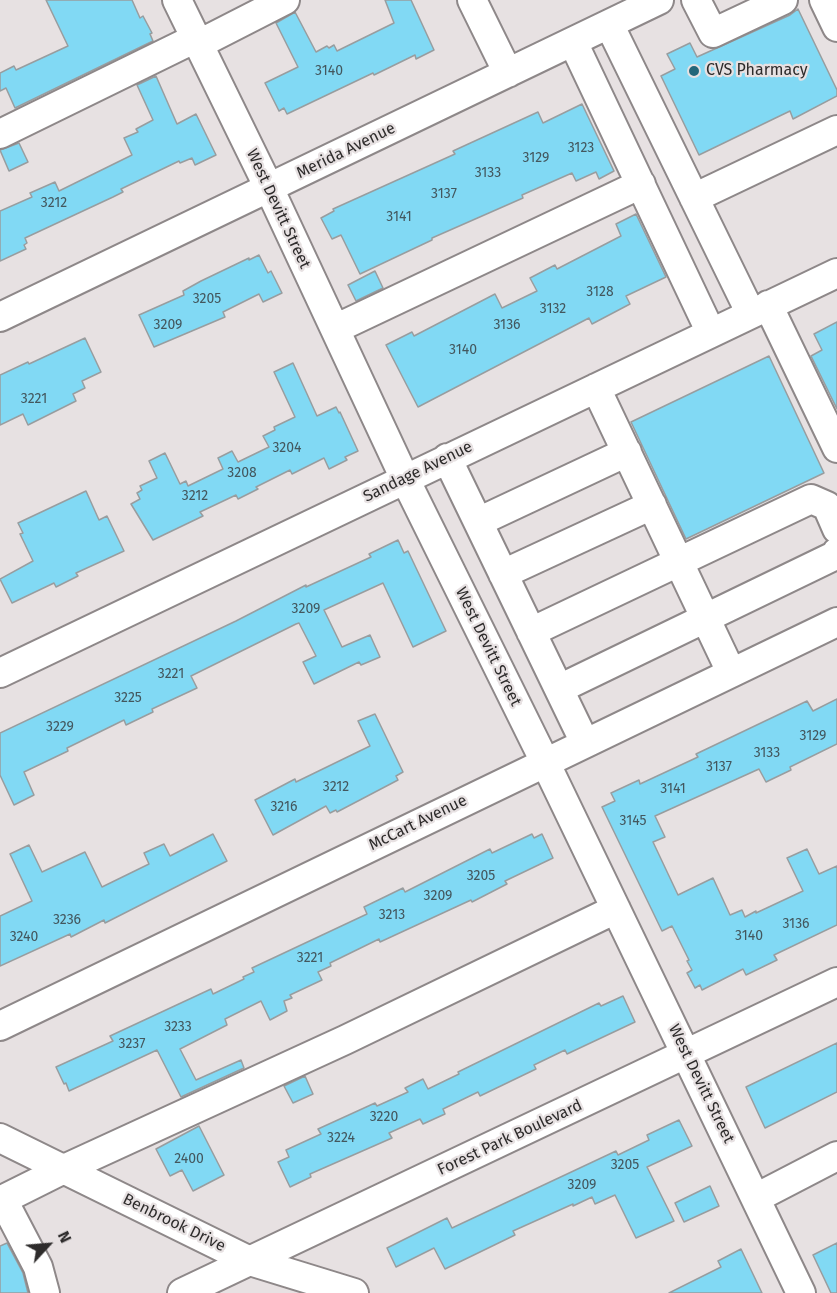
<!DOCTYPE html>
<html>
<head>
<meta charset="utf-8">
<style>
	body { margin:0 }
	#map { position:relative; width:837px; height:1293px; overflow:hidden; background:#e7e1e2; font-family:"Fira Sans",sans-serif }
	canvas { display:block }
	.north { position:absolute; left:18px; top:1215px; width:60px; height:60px; -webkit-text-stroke:4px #e7e1e2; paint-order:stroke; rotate:64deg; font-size:16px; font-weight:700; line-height:24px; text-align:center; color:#2e2c2c }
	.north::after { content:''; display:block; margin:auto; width:21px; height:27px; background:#2e2c2c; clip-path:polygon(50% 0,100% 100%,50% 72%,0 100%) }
</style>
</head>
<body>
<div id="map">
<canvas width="837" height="1293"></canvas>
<div class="north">N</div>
</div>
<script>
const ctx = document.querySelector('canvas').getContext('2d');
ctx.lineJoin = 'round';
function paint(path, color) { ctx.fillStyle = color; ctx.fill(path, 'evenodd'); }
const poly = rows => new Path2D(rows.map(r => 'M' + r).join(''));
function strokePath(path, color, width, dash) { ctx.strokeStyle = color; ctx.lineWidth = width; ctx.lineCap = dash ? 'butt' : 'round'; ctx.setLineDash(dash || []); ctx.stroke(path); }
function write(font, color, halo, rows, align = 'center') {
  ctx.font = font + ' "Fira Sans",sans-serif'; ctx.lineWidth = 4.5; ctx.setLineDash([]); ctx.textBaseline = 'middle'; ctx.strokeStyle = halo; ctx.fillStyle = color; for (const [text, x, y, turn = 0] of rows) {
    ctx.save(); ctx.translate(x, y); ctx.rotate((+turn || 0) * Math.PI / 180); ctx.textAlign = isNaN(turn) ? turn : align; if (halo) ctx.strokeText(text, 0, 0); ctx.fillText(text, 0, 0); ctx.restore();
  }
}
const building = poly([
	[46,0,132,0,140,18,143,16,152,33,150,34,153,41,15,108,6,88,0,91,0,73,14,66,16,70,68,46,46,0],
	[385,0,411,0,434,50,416,59,415,55,374,75,373,73,287,114,284,108,279,111,265,83,298,67,276,23,295,12,316,52,327,46,329,48,334,45,337,51,394,23,385,0],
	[798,9,837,90,837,96,793,119,790,111,699,155,661,76,675,69,667,54,690,43,697,57,790,15,798,9],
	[156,76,177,124,196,114,216,155,195,165,192,158,180,163,179,161,121,189,123,192,113,197,25,238,27,243,24,245,26,249,0,261,0,211,32,197,30,193,55,182,59,191,132,155,124,138,138,132,136,129,153,120,137,85,156,76],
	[582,104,614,171,599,179,596,172,576,181,572,173,522,195,523,198,432,238,432,240,360,274,341,235,332,239,321,218,334,211,333,209,455,154,453,151,538,112,543,123,582,104],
	[19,143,28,162,9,171,0,150,19,143],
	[636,214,666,277,626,296,630,304,592,324,589,318,418,407,386,345,412,332,414,336,495,294,502,308,537,291,530,278,555,265,557,269,621,236,616,224,636,214],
	[259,255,268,273,271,271,282,293,263,302,259,294,223,312,225,317,154,347,139,315,184,295,183,291,201,281,249,258,249,260,259,255],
	[375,271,383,288,356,301,348,285,375,271],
	[837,322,837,409,811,356,822,350,814,334,837,322],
	[85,338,101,372,82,381,85,388,73,394,76,401,28,425,23,414,0,425,0,375,28,362,29,364,85,338],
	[769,356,824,473,686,539,631,422,769,356],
	[293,363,317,416,336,407,339,413,340,412,358,451,345,457,347,460,329,469,324,458,292,474,290,470,256,487,258,489,238,499,236,495,200,512,203,516,153,540,131,504,140,499,137,493,142,490,140,486,157,478,149,461,165,453,180,484,186,481,188,486,223,469,218,458,232,451,238,462,269,447,263,436,275,430,274,427,295,417,274,372,293,363],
	[86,491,99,520,107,516,124,551,76,573,78,576,56,587,54,583,12,603,0,579,33,561,20,534,23,533,18,523,86,491],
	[398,540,404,553,408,551,446,631,413,647,383,583,324,610,342,647,370,635,380,657,361,665,359,662,314,684,303,662,316,656,299,623,296,624,191,676,197,688,152,709,153,712,126,725,124,720,67,748,68,751,24,772,34,795,14,805,0,775,0,733,236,621,306,585,306,587,371,557,369,554,398,540],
	[837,699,837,744,790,767,791,770,766,782,759,769,655,816,665,837,653,842,678,895,713,878,730,915,742,910,745,917,756,911,756,913,803,891,787,858,807,849,819,874,837,866,837,925,774,955,777,960,746,975,743,969,702,990,700,985,695,988,687,973,692,970,687,961,689,960,672,926,662,931,602,807,615,801,611,793,639,780,640,784,698,757,696,754,807,701,813,711,837,699],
	[375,714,403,772,396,776,398,780,337,812,336,810,330,813,326,806,273,835,255,800,295,779,296,782,370,746,358,721,375,714],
	[213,834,227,861,105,923,104,920,71,937,70,934,0,966,0,916,32,901,10,854,29,845,42,872,85,852,102,887,149,864,144,853,164,844,170,856,213,834],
	[532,834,534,838,542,834,553,858,505,881,507,884,472,902,471,900,380,942,379,939,330,963,331,966,318,972,322,980,290,995,292,998,284,1001,287,1011,270,1020,261,1001,225,1019,227,1025,180,1049,196,1080,241,1060,244,1068,181,1097,157,1050,69,1091,66,1083,64,1084,56,1067,113,1041,110,1036,211,989,213,994,244,979,243,977,254,972,252,968,367,914,364,907,403,888,405,892,490,849,492,853,532,834],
	[623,996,635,1022,567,1054,565,1050,534,1065,536,1069,480,1096,478,1092,443,1109,445,1114,423,1124,420,1119,389,1133,392,1138,310,1174,311,1177,290,1187,278,1162,289,1157,286,1150,321,1134,318,1129,375,1103,377,1106,408,1092,405,1088,423,1079,428,1089,459,1074,458,1072,599,1003,601,1006,623,996],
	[837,1043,837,1092,765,1128,746,1087,837,1043],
	[305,1076,313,1094,293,1103,284,1086,305,1076],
	[679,1120,692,1146,647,1167,674,1221,636,1238,615,1195,595,1204,592,1197,573,1206,573,1204,513,1231,515,1235,445,1269,434,1248,396,1267,387,1248,447,1218,452,1228,616,1151,618,1155,649,1140,647,1135,679,1120],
	[199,1126,224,1175,193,1191,182,1170,170,1176,156,1149,199,1126],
	[710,1186,719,1206,684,1222,675,1203,710,1186],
	[7,1243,23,1273,28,1293,0,1293,0,1246,7,1243],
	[837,1243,837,1293,831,1293,813,1255,837,1243],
	[741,1249,762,1293,669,1293,721,1267,718,1261,741,1249]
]);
paint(building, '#81d9f4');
strokePath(building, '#989d9f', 1.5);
const minor = poly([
	[177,0,269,188,405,479,545,762,801,1293],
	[472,0,508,73],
	[696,0,713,33,783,0],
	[824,0,837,27],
	[609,24,751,314],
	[573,42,711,333],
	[199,44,285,0],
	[0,134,196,38],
	[694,198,837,130],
	[768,305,837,448],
	[0,317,659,0],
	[335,329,641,184],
	[596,388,731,672],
	[447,458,585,743],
	[478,522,627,452],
	[503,574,652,505],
	[531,632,811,499,827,506,837,529],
	[0,673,837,273],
	[559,689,836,555,837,552],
	[0,1026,837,622],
	[0,1138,250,1261,354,1293],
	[756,1198,837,1156],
	[3,1200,38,1267,45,1293],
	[0,1201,64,1169,345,1040,616,909],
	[182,1293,837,982]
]);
strokePath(minor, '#8e8889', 32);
strokePath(minor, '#fff', 28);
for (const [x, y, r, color] of [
	[694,71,6,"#236679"]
]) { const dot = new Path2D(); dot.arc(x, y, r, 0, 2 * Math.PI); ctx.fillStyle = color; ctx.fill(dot); strokePath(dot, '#e7e1e2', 2); }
write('14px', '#43575e', null, [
	["3140",329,71],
	["3123",581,148],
	["3129",536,158],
	["3133",488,173],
	["3137",444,194],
	["3212",54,203],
	["3141",399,217],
	["3128",600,292],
	["3205",207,299],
	["3132",553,309],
	["3209",168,325],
	["3136",507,325],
	["3140",463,350],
	["3221",34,399],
	["3204",287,448],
	["3208",242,473],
	["3212",195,496],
	["3209",306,609],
	["3221",171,674],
	["3225",128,698],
	["3229",60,727],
	["3129",813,736],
	["3133",767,753],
	["3137",719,767],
	["3212",336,787],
	["3141",673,789],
	["3216",284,807],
	["3145",633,821],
	["3205",481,876],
	["3209",438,896],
	["3213",392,915],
	["3236",67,920],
	["3136",796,924],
	["3140",749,936],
	["3240",24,937],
	["3221",310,958],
	["3233",178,1027],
	["3237",132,1044],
	["3220",384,1117],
	["3224",341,1138],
	["2400",189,1159],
	["3205",625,1165],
	["3209",582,1185]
]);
write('16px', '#2e2c2c', '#e7e1e2', [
	["CVS Pharmacy",706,71]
], 'left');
write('16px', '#2e2c2c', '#e7e1e2', [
	["Merida Avenue",346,151,-26],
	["West Devitt Street",278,209,65],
	["Sandage Avenue",418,472,-26],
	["West Devitt Street",488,647,64],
	["McCart Avenue",418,823,-26],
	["West Devitt Street",701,1084,64],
	["Forest Park Boulevard",510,1138,-25],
	["Benbrook Drive",174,1223,26]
]);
</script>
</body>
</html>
